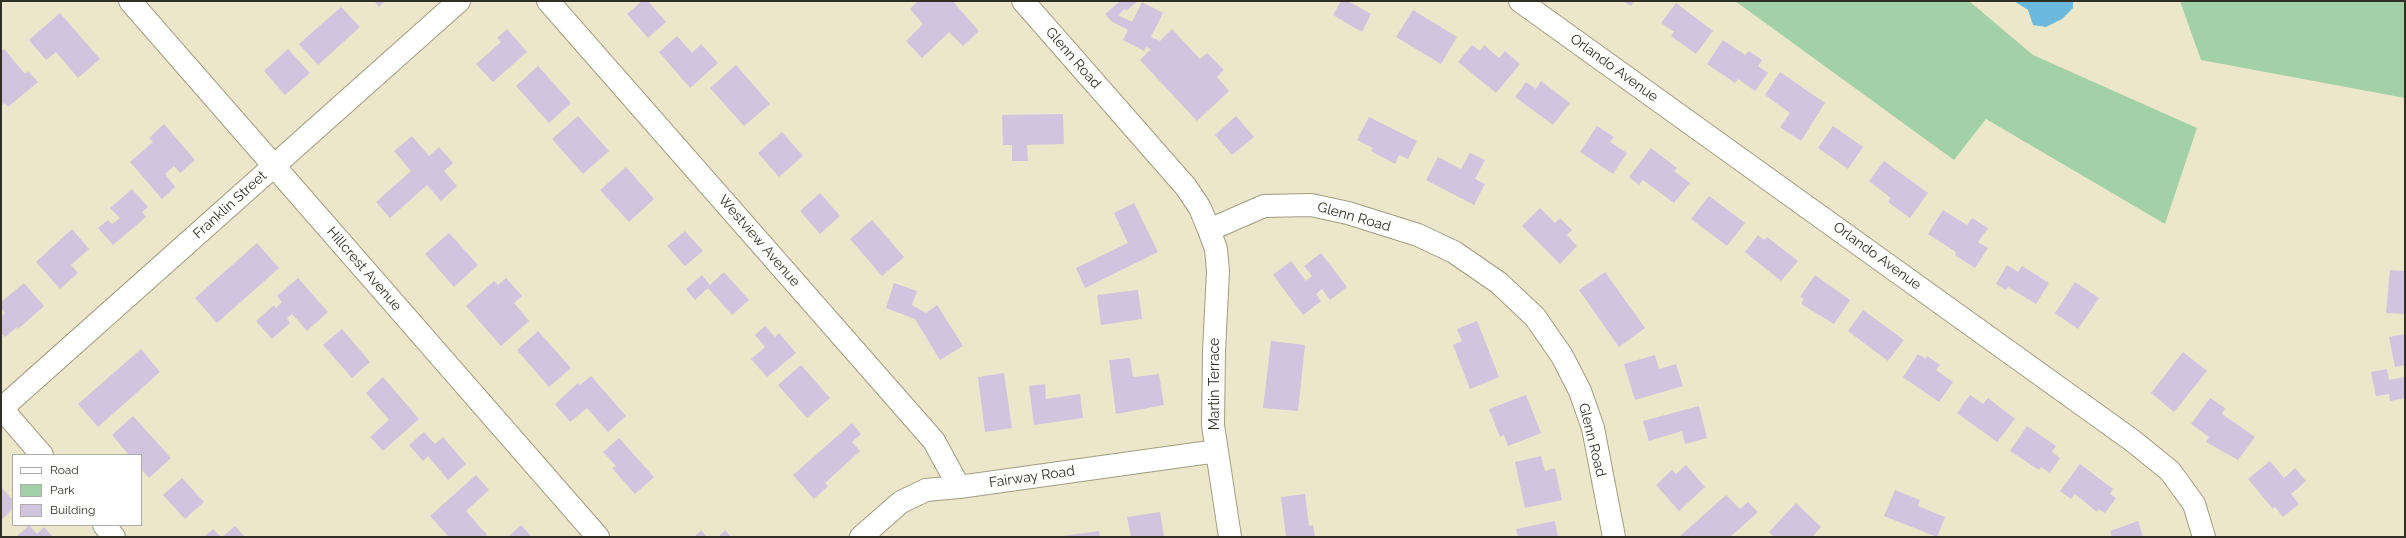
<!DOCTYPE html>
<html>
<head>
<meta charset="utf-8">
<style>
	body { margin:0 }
	#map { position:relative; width:2406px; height:538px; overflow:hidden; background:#ece7ca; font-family:Raleway,sans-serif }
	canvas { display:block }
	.frame { position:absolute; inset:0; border:2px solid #312f24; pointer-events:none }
	.legend { position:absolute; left:12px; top:454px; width:130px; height:72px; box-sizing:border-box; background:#fff; border:1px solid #adaca7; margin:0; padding:5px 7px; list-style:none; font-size:12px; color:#312f24 }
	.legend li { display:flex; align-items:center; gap:8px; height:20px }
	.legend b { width:20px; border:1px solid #adaca7 }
</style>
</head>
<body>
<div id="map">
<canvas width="2406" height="538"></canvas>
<div class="frame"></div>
<ul class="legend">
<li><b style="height:5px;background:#fff"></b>Road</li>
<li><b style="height:11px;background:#a2d1a7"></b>Park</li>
<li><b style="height:11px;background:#d1c4de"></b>Building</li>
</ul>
</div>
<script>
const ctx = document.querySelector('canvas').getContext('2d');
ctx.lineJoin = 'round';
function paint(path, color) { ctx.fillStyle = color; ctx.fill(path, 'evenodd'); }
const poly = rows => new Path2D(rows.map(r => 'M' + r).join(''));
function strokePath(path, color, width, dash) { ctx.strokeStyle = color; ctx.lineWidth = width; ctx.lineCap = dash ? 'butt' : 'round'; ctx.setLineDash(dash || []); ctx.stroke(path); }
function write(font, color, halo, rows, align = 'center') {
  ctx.font = font + ' Raleway,sans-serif'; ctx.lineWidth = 3; ctx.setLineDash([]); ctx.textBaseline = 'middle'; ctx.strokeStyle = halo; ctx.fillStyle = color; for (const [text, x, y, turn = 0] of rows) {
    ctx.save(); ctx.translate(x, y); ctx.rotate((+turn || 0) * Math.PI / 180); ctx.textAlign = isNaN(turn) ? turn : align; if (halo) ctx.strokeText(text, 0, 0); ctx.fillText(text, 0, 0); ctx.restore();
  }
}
paint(poly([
	[1735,1,1969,1,2033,55,2197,128,2165,224,1986,119,1954,160],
	[2180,1,2405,1,2405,98,2201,60]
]), '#a2d1a7');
paint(poly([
	[2014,1,2073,1,2073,8,2062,19,2046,27,2033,25,2028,10]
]), '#6bbade');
paint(poly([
	[374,1,385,1,379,7],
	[642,1,648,1,666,22,648,38,627,14],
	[918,1,956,1,954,3,979,31,963,46,949,32,922,58,906,41,923,24,910,9],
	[1118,1,1138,1,1126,11,1125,9,1118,15,1132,22,1142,2,1163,13,1151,37,1160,41,1172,29,1200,59,1207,53,1224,70,1217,77,1229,91,1197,121,1140,60,1151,49,1146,47,1144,51,1123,40,1128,30,1111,21,1105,14,1119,2],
	[1341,1,1348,1,1371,14,1362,32,1333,15],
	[1623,1,1634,1,1631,6],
	[1676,3,1713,31,1696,54,1671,36,1674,32,1661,23],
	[341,7,360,27,318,65,299,44],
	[1413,10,1457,37,1441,64,1396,37],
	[60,13,100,59,78,78,56,52,46,60,29,40],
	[507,29,527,52,493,82,476,64,501,42,497,38],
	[677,36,692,53,701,44,718,63,690,88,659,52],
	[1723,40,1745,55,1749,51,1762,60,1758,66,1768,73,1755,91,1738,79,1735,83,1707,64],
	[1472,45,1480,51,1484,45,1499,58,1505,51,1520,64,1496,93,1458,62],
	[4,49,25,74,28,71,38,82,8,107,5,103,1,106,1,51],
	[288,49,310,73,285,95,264,71],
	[736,65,770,104,744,126,710,88],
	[538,66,571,103,549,123,516,86],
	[1780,72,1825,103,1801,141,1780,127,1790,113,1765,95],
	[1541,81,1570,103,1553,125,1515,97,1526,82,1536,89],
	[1063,114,1064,144,1027,145,1028,161,1012,161,1012,145,1003,145,1002,115],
	[578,116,609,151,583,174,552,139],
	[1236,116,1254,137,1232,155,1215,135],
	[1369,117,1417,141,1408,159,1399,155,1395,164,1371,151,1373,148,1357,140],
	[164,124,195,160,180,173,174,166,165,174,175,187,162,199,130,162,153,142,149,138],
	[1597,126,1614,137,1610,142,1627,153,1613,174,1580,152],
	[1833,126,1863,147,1848,169,1818,148],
	[782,132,803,156,779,177,758,153],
	[412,136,429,156,439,147,453,163,444,171,457,186,441,201,427,185,390,218,376,202,411,171,394,151],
	[1651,148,1677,168,1674,171,1690,183,1674,203,1643,180,1639,185,1629,177],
	[1470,153,1485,160,1475,179,1485,184,1474,205,1426,180,1438,157,1461,169],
	[1884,161,1928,193,1910,218,1888,202,1891,198,1869,181],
	[626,167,654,199,629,222,600,190],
	[132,189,148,207,142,212,146,217,113,245,98,228,108,220,112,224,120,218,110,208],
	[820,193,840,216,820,234,800,211],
	[1709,196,1745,223,1727,246,1691,219],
	[1134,203,1158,252,1085,288,1076,268,1128,243,1114,213],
	[1540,208,1555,223,1560,218,1572,230,1567,235,1577,246,1560,264,1522,226],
	[1943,210,1967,225,1972,218,1988,228,1978,242,1988,248,1975,268,1955,255,1956,252,1928,234],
	[872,220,904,257,882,276,850,239],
	[72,229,89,249,71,265,78,273,60,289,36,262],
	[685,231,703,251,685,266,667,246],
	[449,233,478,265,454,287,425,254],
	[1758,235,1764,240,1767,237,1798,261,1781,281,1745,252],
	[257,243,279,268,217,323,195,298],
	[1321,253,1347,287,1330,300,1322,289,1316,294,1321,301,1303,315,1273,275,1291,261,1306,281,1312,276,1304,266],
	[2007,265,2018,272,2022,266,2049,283,2036,304,2008,287,2006,290,1996,284],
	[2390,270,2405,271,2405,314,2386,313],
	[724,272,749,300,732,315,708,288,695,300,686,289,702,275,710,285],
	[1605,272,1645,328,1619,347,1579,290],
	[1815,275,1850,300,1834,324,1801,304,1804,299,1800,297],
	[298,278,328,312,307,331,292,314,287,318,290,323,272,339,256,321,274,305,276,308,282,302,277,296],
	[506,278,522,296,514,303,529,321,501,346,466,306,494,281,498,285],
	[2075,282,2099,298,2078,329,2055,313],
	[24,283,44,306,18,329,17,327,5,337,1,332,1,317,5,313,1,309,1,302],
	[894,283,917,291,912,305,926,313,937,305,963,346,940,360,915,319,886,308],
	[1138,290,1142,319,1101,325,1097,295],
	[1863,310,1904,340,1888,361,1848,331],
	[1477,321,1499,377,1470,389,1453,345,1462,341,1457,329],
	[765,326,775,337,779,333,796,353,767,377,751,359,765,347,755,335],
	[342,329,370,362,352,378,323,345],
	[538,331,571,368,549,387,517,350],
	[2405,334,2405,365,2395,367,2389,337],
	[1271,341,1305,345,1298,411,1263,408],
	[141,349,160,372,98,427,78,404],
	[2183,352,2207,371,2174,412,2151,393],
	[1918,354,1925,359,1927,356,1940,365,1936,370,1953,382,1939,402,1903,377],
	[1655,355,1659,369,1676,364,1683,386,1635,400,1624,364],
	[1130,358,1133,377,1159,374,1164,405,1116,414,1109,360],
	[801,365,830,398,807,418,778,385],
	[2387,369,2389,380,2405,377,2405,398,2390,401,2389,394,2376,396,2371,372],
	[1004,373,1012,428,985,432,978,377],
	[591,376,626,416,608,432,587,408,570,422,555,404,578,383,580,385],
	[383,377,419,419,383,451,370,437,389,420,366,393],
	[1045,384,1046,399,1080,394,1083,418,1034,425,1029,386],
	[1526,395,1541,433,1508,446,1504,435,1500,437,1489,409],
	[1970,395,1983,404,1988,398,2015,419,1997,442,1957,413],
	[2210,398,2225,408,2222,414,2255,437,2238,460,2206,442,2209,437,2191,424],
	[1699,406,1707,438,1685,444,1682,431,1649,441,1643,421],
	[133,416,171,458,149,478,141,469,141,455,129,455,112,435],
	[852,423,861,434,852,442,860,451,825,483,828,486,814,499,793,475],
	[2027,426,2056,446,2052,452,2060,458,2050,473,2041,467,2039,470,2010,451],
	[424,432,435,444,443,437,466,464,448,480,428,456,423,461,409,445],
	[619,438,654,477,635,494,612,468,616,466,603,452],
	[1541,456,1545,471,1555,468,1562,500,1525,508,1515,462],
	[2270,461,2284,478,2295,468,2306,481,2291,494,2299,504,2283,517,2275,507,2273,509,2248,479],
	[2080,464,2113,489,2110,494,2116,498,2105,513,2099,509,2097,512,2075,494,2071,499,2060,491],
	[1686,465,1705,487,1679,511,1656,485,1672,470,1676,474],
	[476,475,489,490,466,511,487,535,485,537,449,537,430,516],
	[182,478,204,502,185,519,163,495],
	[1,487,13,500,13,509,1,520],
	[1895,490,1920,500,1918,506,1945,517,1937,537,1884,516],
	[1305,494,1309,526,1313,525,1315,537,1286,537,1281,497],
	[1726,495,1740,509,1748,502,1758,512,1730,537,1679,537],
	[1796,503,1821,527,1812,537,1774,537,1769,532],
	[1160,512,1164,537,1131,537,1127,517],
	[1555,521,1558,537,1518,537,1516,529],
	[2138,521,2143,537,2112,537,2110,531],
	[29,525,37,534,44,527,53,537,16,537],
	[521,525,532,537,508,537],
	[235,526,245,537,222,537],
	[213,529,221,537,204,537],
	[701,530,707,537,694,537],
	[725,530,731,537,718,537],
	[1099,531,1100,537,1062,537,1062,536]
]), '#d1c4de');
const street = poly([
	[130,1,598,537],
	[548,1,934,441,959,487],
	[1023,1,1186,187,1200,208,1209,230,1216,249,1218,271,1214,351,1213,425,1230,537],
	[1520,1,2133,441,2170,471,2194,504,2204,537],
	[1209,230,1264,206,1311,205,1348,213,1418,235,1454,252,1499,283,1535,317,1562,356,1580,391,1593,428,1614,537],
	[1,408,42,455],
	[1,409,459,1],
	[104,525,114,537],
	[861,537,901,502,926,490,959,487,1217,451]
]);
strokePath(street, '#a19c81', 24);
strokePath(street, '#fff', 22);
write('14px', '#312f24', '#fff', [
	["Glenn Road",1073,58,49],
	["Orlando Avenue",1614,68,36],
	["Franklin Street",230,205,-42],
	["Glenn Road",1354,217,16],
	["Westview Avenue",759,241,49],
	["Orlando Avenue",1877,256,36],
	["Hillcrest Avenue",364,269,49],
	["Martin Terrace",1215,384,-90],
	["Glenn Road",1592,440,76],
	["Fairway Road",1032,477,-8]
]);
</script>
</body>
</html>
